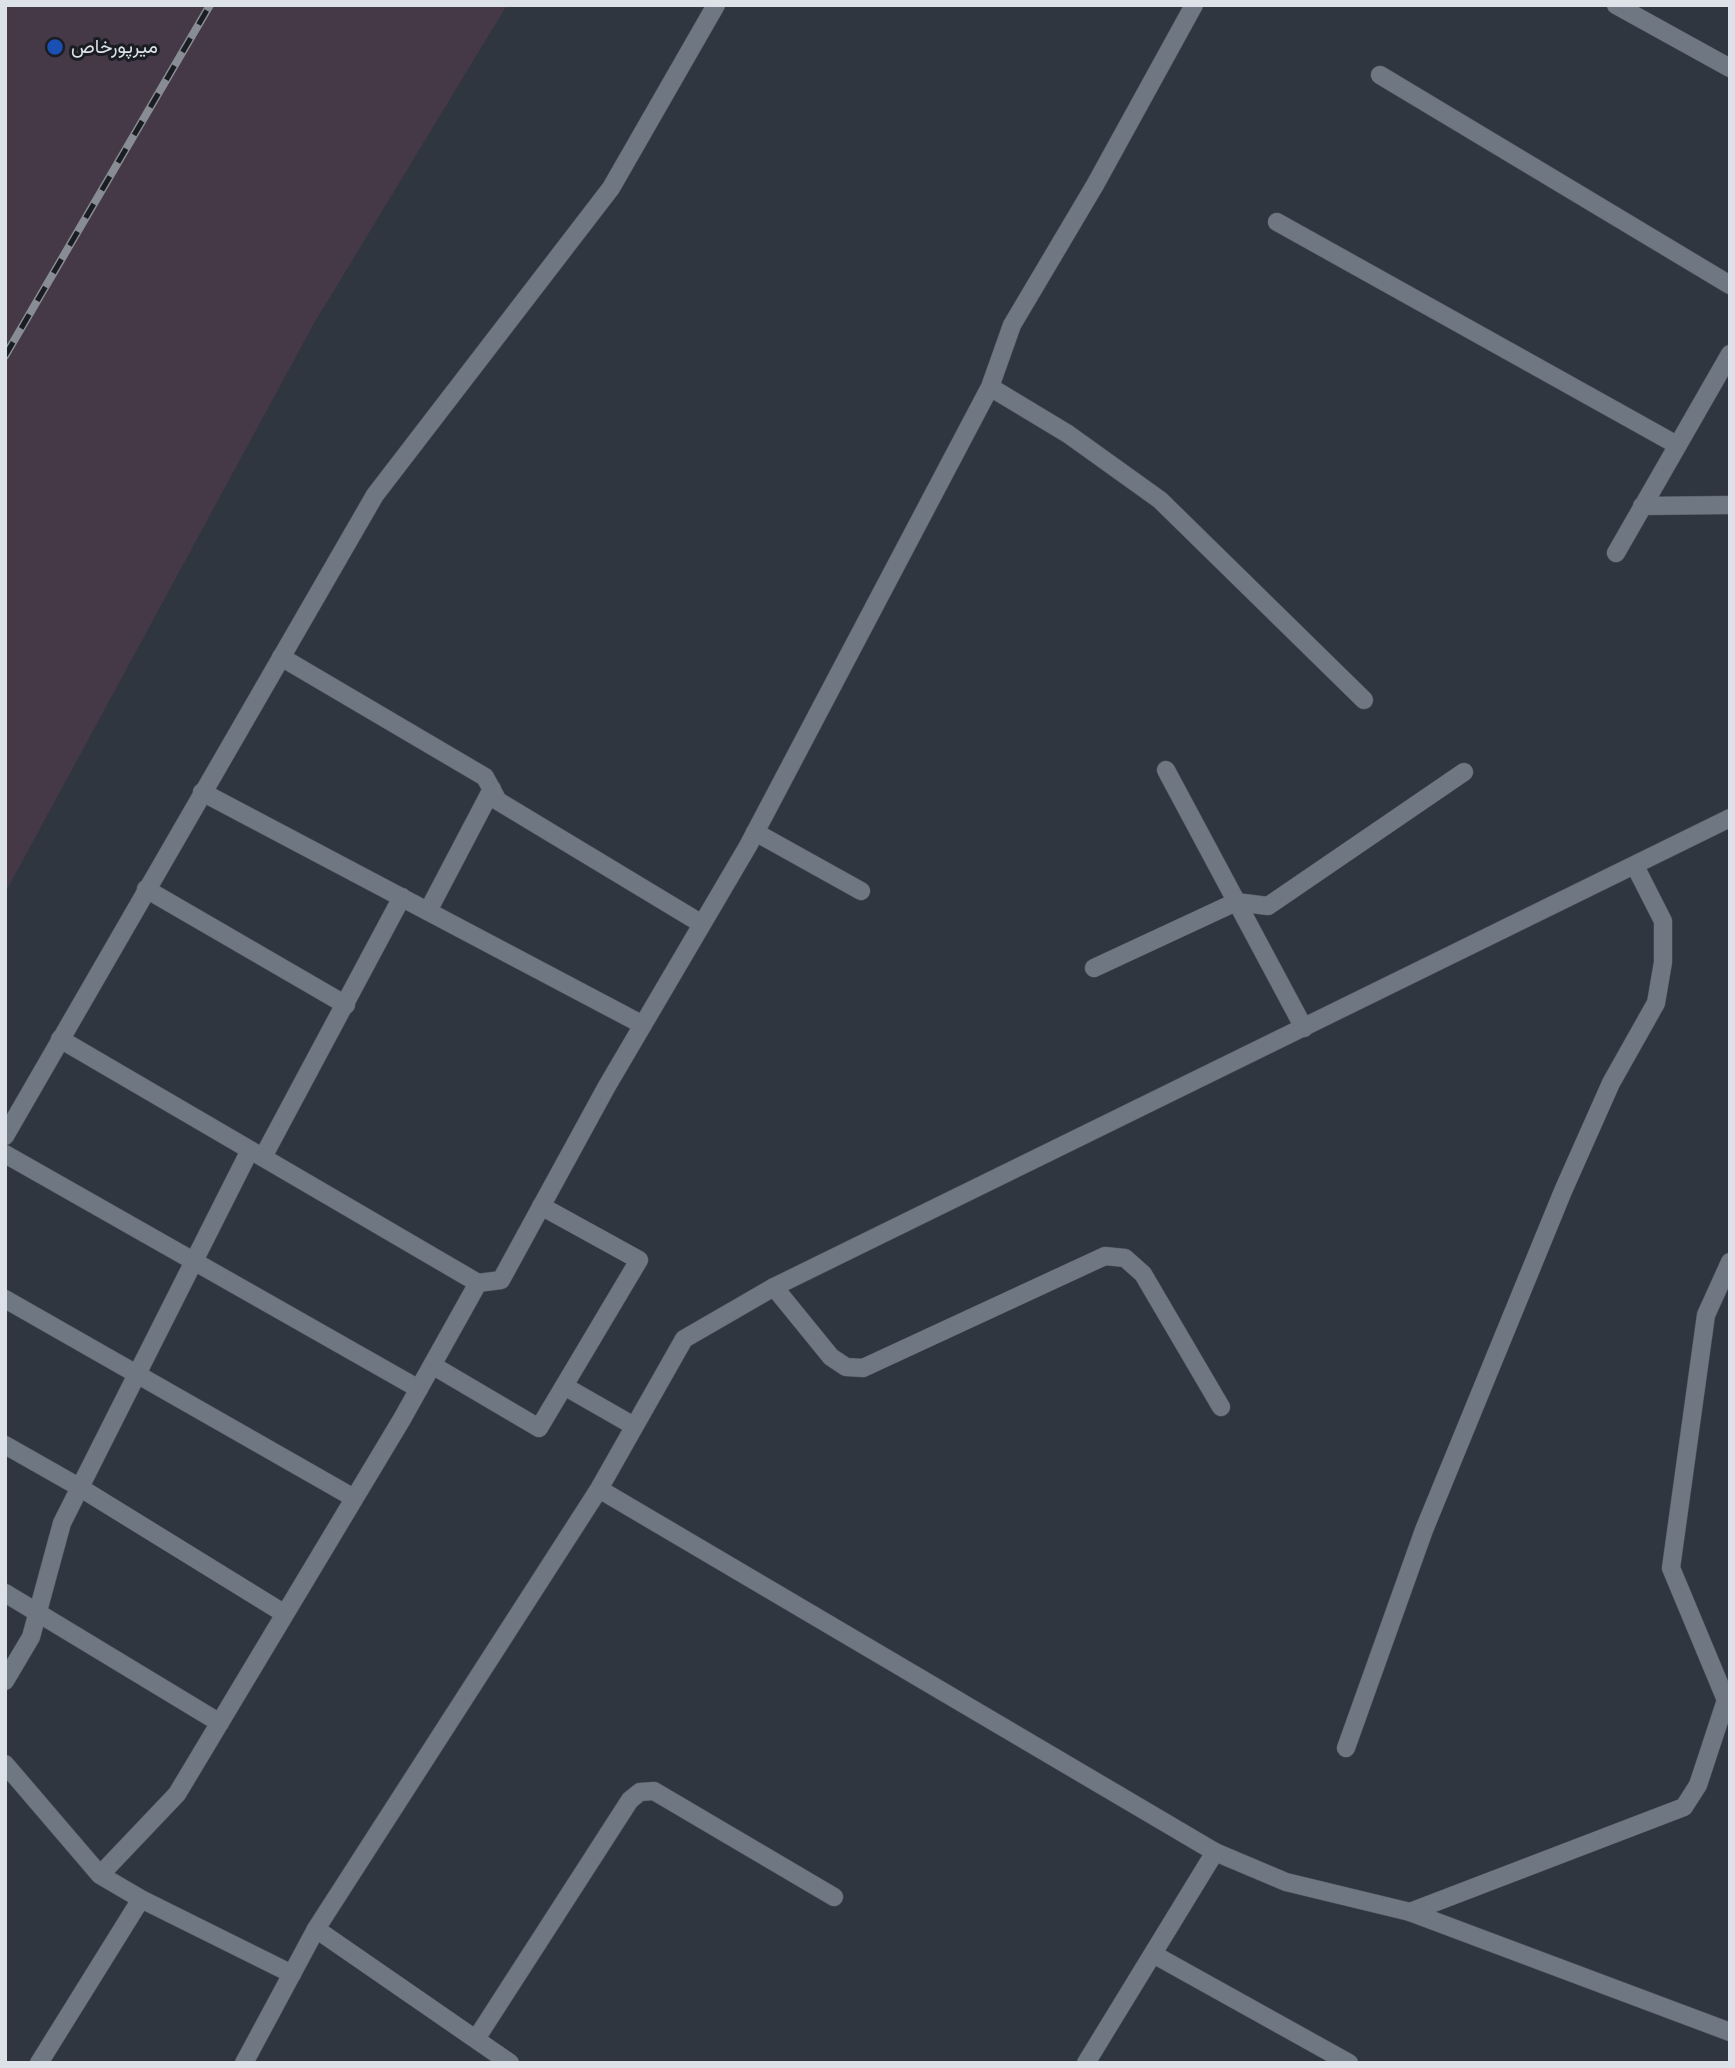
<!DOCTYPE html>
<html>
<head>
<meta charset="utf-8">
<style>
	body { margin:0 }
	#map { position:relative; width:1735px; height:2068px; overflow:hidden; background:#303640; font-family:Lato,sans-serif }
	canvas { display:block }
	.frame { position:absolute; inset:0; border:7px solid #dde1e8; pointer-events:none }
</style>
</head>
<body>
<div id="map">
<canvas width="1735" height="2068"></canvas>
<div class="frame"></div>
</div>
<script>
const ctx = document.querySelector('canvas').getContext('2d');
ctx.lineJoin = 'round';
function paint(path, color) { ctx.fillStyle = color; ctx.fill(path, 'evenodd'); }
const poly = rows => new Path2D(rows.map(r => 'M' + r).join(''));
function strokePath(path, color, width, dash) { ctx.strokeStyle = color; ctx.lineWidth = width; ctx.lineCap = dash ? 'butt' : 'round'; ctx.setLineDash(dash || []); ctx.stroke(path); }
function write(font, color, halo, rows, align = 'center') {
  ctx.font = font + ' Lato,Vazirmatn,sans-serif'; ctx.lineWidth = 6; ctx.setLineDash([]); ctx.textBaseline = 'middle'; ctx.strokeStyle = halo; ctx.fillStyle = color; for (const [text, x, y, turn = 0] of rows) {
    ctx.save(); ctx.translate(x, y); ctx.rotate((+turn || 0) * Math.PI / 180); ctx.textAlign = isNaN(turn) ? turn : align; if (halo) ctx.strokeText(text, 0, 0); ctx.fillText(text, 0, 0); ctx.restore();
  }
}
paint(poly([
	[5,5,507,5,313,325,5,893]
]), '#453847');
const street = poly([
	[1616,5,1730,68],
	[1380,75,1730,285],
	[1277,222,1677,445],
	[990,387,1068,434,1160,500,1364,700],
	[1642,506,1730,505],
	[1616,553,1730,354],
	[281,657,485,777,498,801,702,924],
	[1166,770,1304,1028],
	[202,792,643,1025],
	[755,832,861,891],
	[146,889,346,1005],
	[428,911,492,789],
	[1094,968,1236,902,1268,906,1464,772],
	[60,1039,478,1283],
	[5,1154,419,1389],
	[263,1157,402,897],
	[774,1287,831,1357,846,1367,863,1368,1105,1256,1125,1258,1143,1274,1221,1407],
	[5,1299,354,1498],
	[432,1365,539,1428,639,1260,541,1206],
	[564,1386,634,1426],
	[5,1445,79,1487,285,1614],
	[5,1593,220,1723],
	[5,1681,31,1637,62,1523,250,1150],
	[1726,1700,1671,1568,1706,1315,1730,1262],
	[1346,1748,1424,1530,1563,1191,1611,1083,1656,1003,1663,962,1663,921,1635,866],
	[5,1764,100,1875,141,1899,292,1974],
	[100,1875,177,1794,402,1419,478,1283,501,1280,607,1086,748,846,990,387,1012,325,1095,185,1194,5],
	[1410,1912,1684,1807,1698,1785,1726,1700,1730,1698],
	[316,1929,510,2063],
	[1153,1954,1349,2063],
	[476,2039,630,1800,640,1792,654,1791,834,1897],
	[39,2063,141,1899],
	[1086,2063,1215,1852]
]);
const secondary = poly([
	[5,1136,375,495,611,188,716,5],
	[599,1489,684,1339,774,1287,1730,818],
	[244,2063,316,1929,599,1489,1215,1852,1286,1882,1410,1912,1730,2032]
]);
strokePath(street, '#4f545d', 19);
strokePath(secondary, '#4f545d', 19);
strokePath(street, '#6f7782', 18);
strokePath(secondary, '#6f7782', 18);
const rail = poly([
	[5,356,210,5]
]);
strokePath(rail, '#888d95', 8);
strokePath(rail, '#1a1d22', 5, [16]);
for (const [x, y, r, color] of [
	[55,47,9,"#1a4fb4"]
]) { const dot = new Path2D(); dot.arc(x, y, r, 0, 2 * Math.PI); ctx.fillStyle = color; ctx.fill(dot); strokePath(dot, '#1a1d22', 2.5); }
write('19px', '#dde1e8', '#1a1d22', [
	["ميرپورخاص",71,47]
], 'left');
</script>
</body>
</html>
